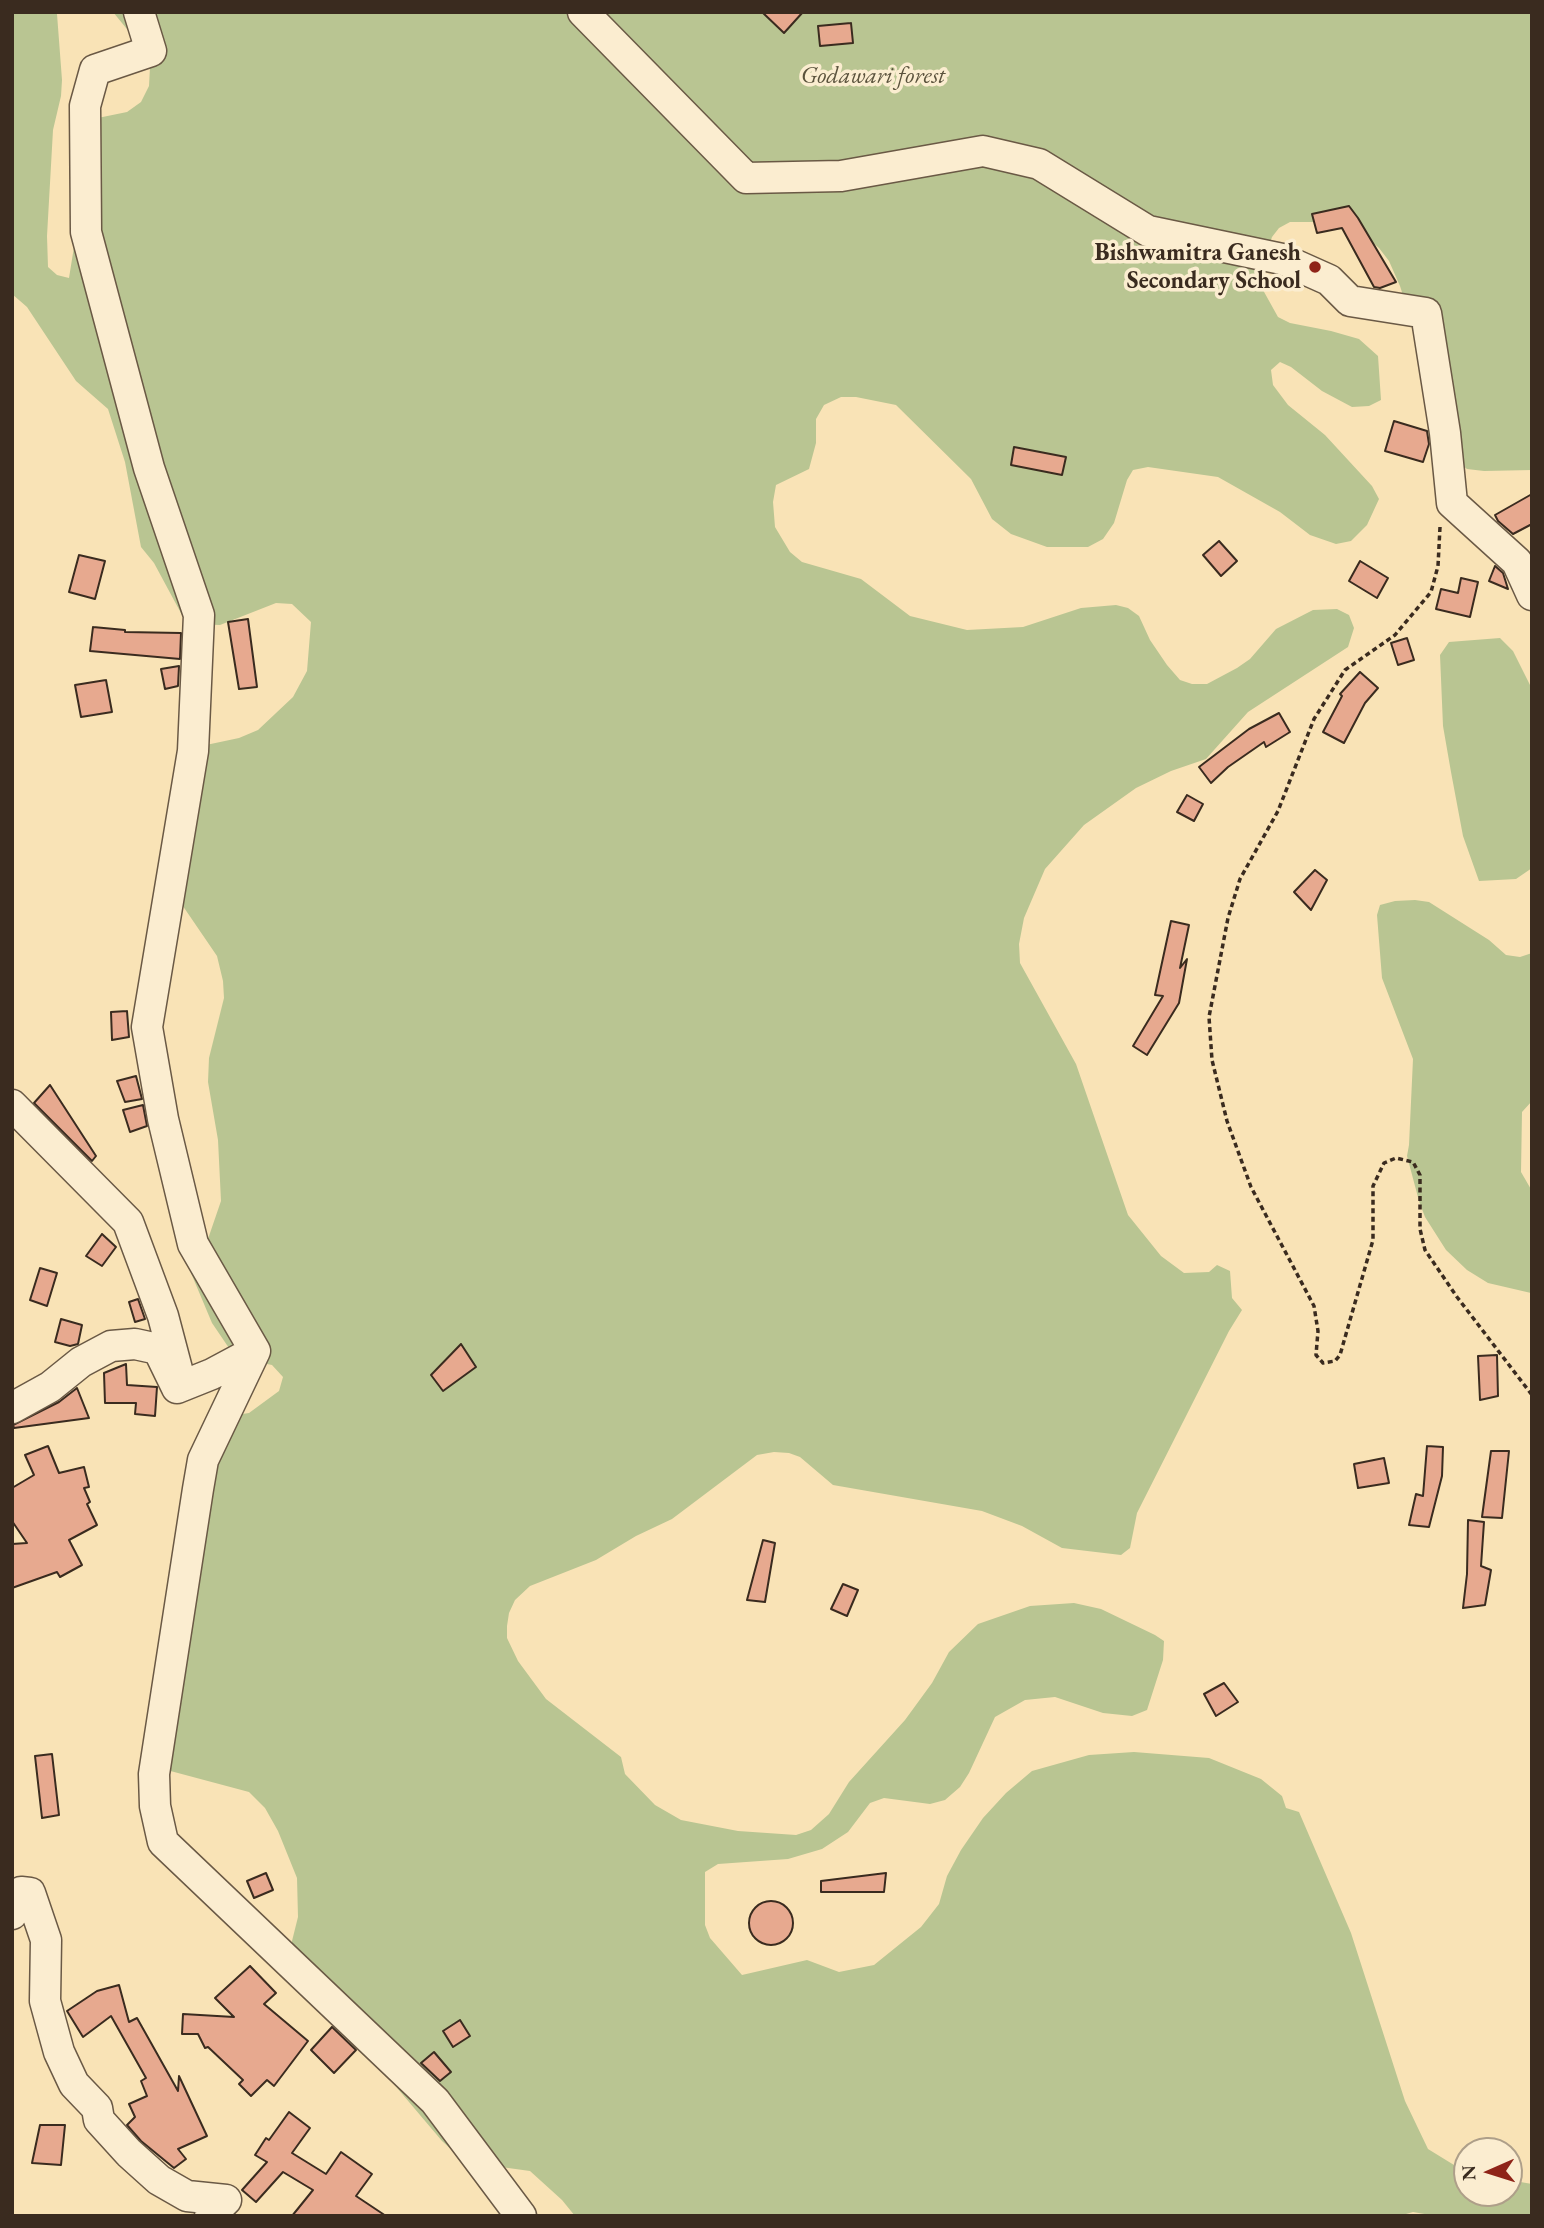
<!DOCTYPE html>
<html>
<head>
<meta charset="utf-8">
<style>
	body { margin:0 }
	#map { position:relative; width:1544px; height:2228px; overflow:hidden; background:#f9e3b6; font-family:"EB Garamond",serif }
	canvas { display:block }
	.frame { position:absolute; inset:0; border:14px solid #3a2b1f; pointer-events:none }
	.north { position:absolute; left:1453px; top:2137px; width:70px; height:70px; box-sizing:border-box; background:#fbedd0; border:2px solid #ae9f89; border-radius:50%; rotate:267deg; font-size:19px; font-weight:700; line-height:28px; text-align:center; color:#3a2b1f }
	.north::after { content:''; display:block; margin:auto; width:24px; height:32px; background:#8f2418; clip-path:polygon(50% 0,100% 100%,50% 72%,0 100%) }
</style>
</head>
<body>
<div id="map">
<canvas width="1544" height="2228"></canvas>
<div class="frame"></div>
<div class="north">N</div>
</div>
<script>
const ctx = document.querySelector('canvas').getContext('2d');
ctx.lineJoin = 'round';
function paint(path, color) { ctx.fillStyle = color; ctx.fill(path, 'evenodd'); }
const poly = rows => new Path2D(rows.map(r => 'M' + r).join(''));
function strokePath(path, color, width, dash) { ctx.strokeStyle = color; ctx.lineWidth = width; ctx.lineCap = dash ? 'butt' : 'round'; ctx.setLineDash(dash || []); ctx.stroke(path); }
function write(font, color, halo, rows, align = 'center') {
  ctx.font = font + ' "EB Garamond",serif'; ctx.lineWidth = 7; ctx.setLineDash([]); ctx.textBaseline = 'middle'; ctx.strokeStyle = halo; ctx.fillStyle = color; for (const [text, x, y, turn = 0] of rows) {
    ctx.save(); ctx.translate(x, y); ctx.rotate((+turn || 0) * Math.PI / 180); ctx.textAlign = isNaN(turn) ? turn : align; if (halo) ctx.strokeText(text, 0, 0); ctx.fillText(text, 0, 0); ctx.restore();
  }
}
paint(poly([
	[12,12,57,14,62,80,61,96,53,130,47,236,48,267,57,275,69,278,82,197,88,120,127,112,141,102,149,86,150,67,144,50,113,12,1532,12,1532,470,1484,471,1467,469,1446,453,1418,342,1400,286,1389,261,1379,248,1363,234,1350,227,1319,222,1290,222,1279,228,1272,237,1263,264,1263,290,1278,317,1290,323,1331,331,1359,339,1378,356,1381,400,1369,406,1352,407,1322,391,1291,367,1280,362,1271,370,1273,385,1288,405,1325,435,1372,486,1379,499,1367,525,1351,541,1336,544,1310,535,1280,512,1218,477,1148,467,1133,470,1127,480,1114,523,1103,539,1088,547,1047,547,1011,534,992,519,971,479,896,405,856,397,841,397,824,405,816,419,816,443,809,469,776,485,773,502,775,527,790,552,802,562,861,579,910,616,967,630,1023,627,1081,608,1116,605,1128,608,1139,616,1150,640,1167,665,1180,680,1192,684,1207,684,1237,668,1250,659,1276,629,1313,610,1337,609,1349,615,1354,628,1348,647,1248,712,1206,759,1171,771,1136,788,1084,825,1045,869,1024,918,1019,944,1020,963,1076,1064,1128,1215,1161,1256,1184,1273,1209,1272,1217,1265,1230,1271,1232,1298,1242,1310,1229,1331,1137,1513,1130,1548,1121,1555,1062,1548,1022,1526,982,1511,833,1485,800,1457,789,1453,774,1452,757,1455,672,1519,636,1536,596,1560,530,1586,515,1600,509,1613,507,1626,507,1638,518,1661,546,1699,621,1757,625,1774,655,1805,681,1820,738,1831,796,1835,811,1830,829,1814,849,1782,905,1720,932,1683,949,1652,978,1624,1030,1606,1074,1603,1101,1609,1155,1635,1164,1641,1163,1660,1147,1710,1132,1716,1103,1713,1055,1697,1025,1700,995,1717,969,1773,960,1787,945,1800,930,1804,884,1798,870,1803,848,1832,822,1849,788,1859,718,1864,705,1872,705,1925,710,1938,742,1975,807,1960,839,1972,874,1965,921,1927,939,1904,947,1876,961,1850,983,1818,1006,1793,1032,1771,1089,1755,1134,1752,1209,1758,1261,1779,1282,1796,1286,1808,1299,1812,1351,1933,1405,2101,1428,2149,1467,2173,1467,2193,1509,2193,1509,2180,1532,2184,1532,2216,1436,2216,1413,2212,1399,2216,575,2216,562,2200,530,2171,465,2162,442,2141,293,1965,292,1941,298,1917,297,1878,278,1831,265,1808,249,1792,163,1769,145,1753,147,1722,154,1703,190,1482,236,1415,249,1413,279,1391,283,1377,272,1365,247,1360,231,1351,212,1323,191,1273,209,1236,221,1201,218,1140,208,1082,209,1058,224,998,223,981,217,956,174,893,169,878,169,798,175,774,206,745,239,738,258,730,293,697,307,671,311,622,292,604,276,603,220,625,193,624,182,615,154,563,141,547,125,462,108,409,76,381,27,307,12,294],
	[1500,638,1513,651,1532,689,1532,868,1516,879,1479,881,1463,836,1451,772,1443,726,1440,655,1449,642],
	[1415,900,1429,902,1489,940,1506,955,1520,957,1532,953,1532,1101,1522,1112,1521,1172,1532,1191,1531,1293,1488,1283,1467,1270,1446,1250,1425,1217,1419,1201,1407,1156,1409,1145,1413,1059,1382,978,1377,915,1380,905,1395,901]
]), '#b9c592');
const building = poly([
	[762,12,803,12,784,33,762,12],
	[851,23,853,43,820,46,818,26,851,23],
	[1349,206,1358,218,1396,282,1380,288,1374,287,1342,228,1317,233,1312,214,1349,206],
	[1394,421,1427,431,1429,444,1423,462,1385,451,1394,421],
	[1014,447,1066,457,1062,475,1011,465,1014,447],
	[1532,494,1532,524,1513,534,1498,521,1495,515,1532,494],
	[1219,541,1237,561,1221,576,1203,555,1219,541],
	[79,555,105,561,95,599,69,592,79,555],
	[1360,561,1388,578,1377,598,1349,581,1360,561],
	[1495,566,1503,573,1508,589,1489,581,1495,566],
	[1461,578,1478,582,1470,617,1436,609,1441,589,1458,593,1461,578],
	[248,619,257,687,239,689,228,622,248,619],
	[93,627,125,630,125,632,181,633,180,659,90,651,93,627],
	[1407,638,1414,660,1398,665,1391,643,1407,638],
	[179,666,178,686,165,689,161,669,179,666],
	[1360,672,1378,688,1365,703,1344,743,1323,732,1342,696,1340,694,1360,672],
	[106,680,112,712,81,717,75,685,106,680],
	[1279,713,1290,732,1266,747,1264,742,1228,767,1211,783,1199,767,1249,729,1279,713],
	[1187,795,1203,804,1194,821,1177,812,1187,795],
	[1315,870,1327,880,1311,910,1294,892,1315,870],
	[1171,921,1189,925,1180,968,1187,959,1179,1003,1147,1055,1133,1046,1163,996,1155,995,1171,921],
	[127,1011,129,1037,112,1040,111,1012,127,1011],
	[136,1076,142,1099,125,1102,117,1081,136,1076],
	[50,1085,96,1156,92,1161,34,1103,50,1085],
	[143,1105,147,1126,130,1132,123,1110,143,1105],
	[102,1234,116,1247,102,1266,86,1256,102,1234],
	[40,1268,57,1273,47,1306,30,1300,40,1268],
	[138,1299,145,1319,135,1322,129,1302,138,1299],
	[61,1319,82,1325,78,1344,70,1346,55,1342,61,1319],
	[461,1344,476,1367,443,1391,431,1375,461,1344],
	[1497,1355,1498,1396,1480,1400,1478,1356,1497,1355],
	[126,1364,127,1385,157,1387,155,1416,135,1414,136,1403,105,1403,104,1373,126,1364],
	[77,1388,89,1418,14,1428,13,1425,59,1402,77,1388],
	[48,1446,59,1473,84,1467,89,1487,84,1488,90,1502,87,1504,97,1525,69,1540,82,1565,60,1577,57,1572,12,1588,12,1544,27,1543,12,1521,12,1488,34,1475,25,1455,48,1446],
	[1427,1446,1443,1447,1442,1476,1429,1527,1409,1525,1416,1494,1423,1496,1427,1446],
	[1491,1451,1509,1451,1502,1518,1482,1517,1491,1451],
	[1384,1458,1389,1483,1358,1488,1354,1464,1384,1458],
	[1468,1520,1484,1522,1481,1566,1491,1570,1485,1605,1463,1608,1467,1574,1468,1520],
	[763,1540,775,1543,765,1602,747,1600,763,1540],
	[843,1584,858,1590,847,1616,831,1609,843,1584],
	[1224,1683,1238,1702,1216,1716,1204,1694,1224,1683],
	[52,1754,59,1815,42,1818,35,1756,52,1754],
	[266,1873,273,1890,254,1898,247,1881,266,1873],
	[886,1873,884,1892,821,1892,821,1881,886,1873],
	'749 1923a22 22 0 1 1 44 0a22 22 0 1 1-44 0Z',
	[250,1966,276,1993,264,2004,308,2041,274,2086,267,2080,251,2096,239,2084,243,2080,208,2047,205,2048,198,2034,182,2034,183,2014,234,2017,215,1998,250,1966],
	[119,1985,129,2022,137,2018,178,2091,179,2076,207,2136,178,2149,186,2159,174,2168,141,2141,127,2125,135,2117,129,2104,147,2096,141,2081,146,2078,111,2016,83,2037,67,2011,97,1991,119,1985],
	[460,2020,470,2036,453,2047,443,2031,460,2020],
	[332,2027,356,2050,334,2073,311,2050,332,2027],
	[434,2052,451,2072,440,2081,421,2063,434,2052],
	[289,2112,310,2128,292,2153,326,2174,341,2152,372,2174,356,2196,386,2216,292,2216,313,2190,283,2172,256,2202,242,2190,267,2162,255,2155,266,2138,269,2140,289,2112],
	[40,2125,65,2125,61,2165,32,2163,40,2125]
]);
paint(building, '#e7a98f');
strokePath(building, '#3a2b1f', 2);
const minor = poly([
	[139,12,151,51,95,70,85,106,86,232,149,468,199,615,193,751,147,1027,163,1119,193,1244,255,1351],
	[583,12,746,178,841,176,983,151,1039,164,1148,231,1282,259,1329,280,1350,301,1426,313,1445,433,1452,503,1517,562,1532,595],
	[12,1105,128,1222,163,1316,177,1369,177,1388],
	[255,1351,203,1460,198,1489,154,1774,155,1806,163,1842,435,2101,521,2216],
	[12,1408,50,1387,81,1362,111,1346,135,1344,158,1349,177,1388,212,1374,255,1351],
	[12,1914,21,1892,30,1893,46,1940,45,2001,59,2052,74,2084,97,2108,99,2120,129,2153,159,2180,187,2196,226,2200,210,2216]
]);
strokePath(minor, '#6a5945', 33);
strokePath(poly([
	[1440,527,1438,566,1431,592,1395,635,1345,670,1314,719,1278,811,1240,879,1228,918,1209,1017,1212,1060,1227,1121,1251,1187,1314,1306,1318,1331,1316,1355,1323,1363,1335,1361,1340,1355,1373,1240,1373,1186,1384,1163,1396,1158,1413,1162,1420,1175,1420,1229,1425,1250,1457,1297,1532,1395]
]), '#3a2b1f', 3.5, [5, 3.5]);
strokePath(minor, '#fbedd0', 30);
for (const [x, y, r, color] of [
	[1315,267,7,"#8f2418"]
]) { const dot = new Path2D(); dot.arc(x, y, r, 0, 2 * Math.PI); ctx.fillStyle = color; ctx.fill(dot); strokePath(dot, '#fbedd0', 2.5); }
write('italic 24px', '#5a523c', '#fbedd0', [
	["Godawari forest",873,76]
]);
write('bold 24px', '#3a2b1f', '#fbedd0', [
	["Bishwamitra Ganesh",1301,253],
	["Secondary School",1301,281]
], 'right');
</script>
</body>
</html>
